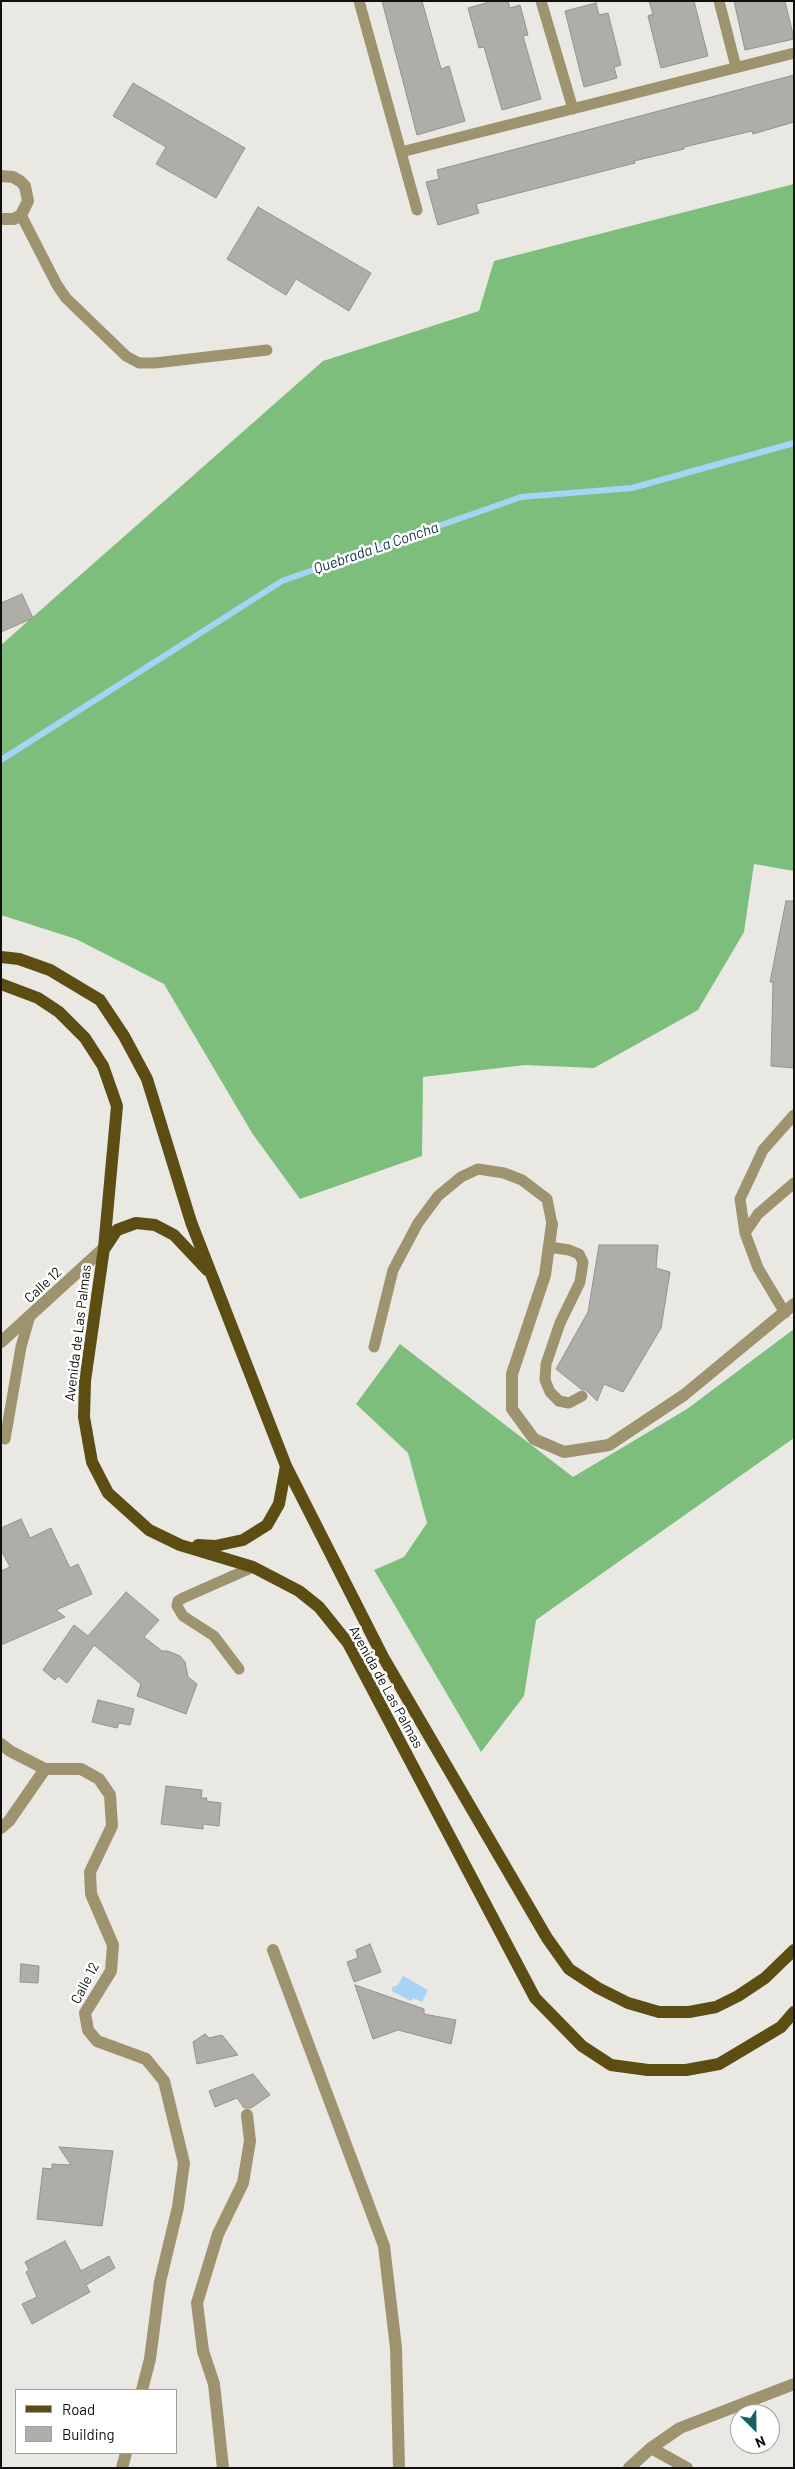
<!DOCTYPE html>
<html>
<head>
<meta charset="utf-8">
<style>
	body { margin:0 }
	#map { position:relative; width:795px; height:2469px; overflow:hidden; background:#eae8e3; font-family:Barlow,sans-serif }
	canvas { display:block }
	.frame { position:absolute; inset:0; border:2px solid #11100f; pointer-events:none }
	.legend { position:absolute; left:15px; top:2389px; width:162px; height:65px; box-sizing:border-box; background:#fff; border:1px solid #a09f9f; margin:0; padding:6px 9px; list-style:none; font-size:15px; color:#11100f }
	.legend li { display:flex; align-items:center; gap:10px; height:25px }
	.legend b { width:25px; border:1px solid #a09f9f }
	.north { position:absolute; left:730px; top:2404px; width:50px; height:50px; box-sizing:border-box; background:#fff; border:1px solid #a09f9f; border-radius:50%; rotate:157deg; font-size:14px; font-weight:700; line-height:20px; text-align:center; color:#11100f }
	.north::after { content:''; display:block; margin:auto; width:18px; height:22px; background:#146362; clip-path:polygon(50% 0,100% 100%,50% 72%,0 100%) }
</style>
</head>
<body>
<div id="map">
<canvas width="795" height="2469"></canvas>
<div class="frame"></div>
<ul class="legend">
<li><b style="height:6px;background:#5c4d12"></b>Road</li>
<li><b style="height:14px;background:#afada8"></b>Building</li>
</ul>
<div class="north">N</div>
</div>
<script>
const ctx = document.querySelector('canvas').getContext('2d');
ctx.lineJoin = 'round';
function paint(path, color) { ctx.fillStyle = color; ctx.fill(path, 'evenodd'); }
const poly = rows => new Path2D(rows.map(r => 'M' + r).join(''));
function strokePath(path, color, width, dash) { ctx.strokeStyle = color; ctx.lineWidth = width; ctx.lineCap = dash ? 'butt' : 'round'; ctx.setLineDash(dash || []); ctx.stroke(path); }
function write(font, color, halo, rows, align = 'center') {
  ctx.font = font + ' Barlow,sans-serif'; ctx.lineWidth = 5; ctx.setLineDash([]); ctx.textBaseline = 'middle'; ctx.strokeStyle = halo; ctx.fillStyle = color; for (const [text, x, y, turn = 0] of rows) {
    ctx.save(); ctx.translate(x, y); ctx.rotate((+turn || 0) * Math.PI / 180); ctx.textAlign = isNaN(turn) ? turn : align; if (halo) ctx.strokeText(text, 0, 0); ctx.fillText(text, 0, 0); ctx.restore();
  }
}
paint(poly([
	[794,184,794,871,754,864,744,932,698,1010,594,1068,525,1065,423,1077,422,1156,300,1199,252,1133,164,984,76,939,1,915,1,645,323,361,479,311,494,261],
	[794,1329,794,1438,536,1620,524,1696,481,1752,374,1570,404,1557,427,1523,408,1453,356,1404,400,1344,573,1477,687,1409]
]), '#7dbe7d');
paint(poly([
	[403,1976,428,1990,422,2002,413,1998,411,2001,392,1991,392,1987,398,1985]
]), '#a6d4f6');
strokePath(poly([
	[1,760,282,581,521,497,632,488,794,443]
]), '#a6d4f6', 6);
const building = poly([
	[382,1,422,1,441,69,449,66,465,121,417,135,382,1],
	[493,1,508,1,510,8,520,5,528,35,523,36,541,99,502,110,484,47,479,48,468,8,493,1],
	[649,1,694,1,708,56,661,68,648,16,653,14,649,1],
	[734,1,785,1,794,39,745,50,734,1],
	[596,3,599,15,608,13,621,65,614,67,617,78,584,87,565,11,596,3],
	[794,75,794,122,753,134,752,131,684,147,684,149,634,161,635,163,476,204,479,213,438,225,426,182,439,179,437,170,794,75],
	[133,83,245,148,216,198,156,164,166,147,113,116,133,83],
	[258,207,371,273,349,311,296,279,286,295,227,259,258,207],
	[22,594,33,618,1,632,1,603,22,594],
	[786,901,794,901,794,1068,771,1066,773,982,770,982,786,901],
	[599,1245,658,1245,656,1268,670,1272,661,1328,623,1392,604,1384,597,1401,586,1390,581,1389,556,1369,588,1312,599,1245],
	[21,1519,30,1538,51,1528,70,1568,78,1564,92,1594,56,1610,65,1617,1,1645,1,1571,10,1567,1,1550,1,1528,21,1519],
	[126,1592,159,1620,144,1637,162,1651,168,1651,180,1656,185,1662,188,1677,197,1684,186,1714,137,1696,141,1684,94,1645,67,1683,58,1676,55,1680,43,1670,74,1625,88,1636,126,1592],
	[98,1700,134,1709,130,1725,119,1723,117,1728,92,1722,98,1700],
	[166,1786,202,1790,201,1798,207,1798,206,1801,221,1803,219,1826,203,1824,203,1829,161,1824,166,1786],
	[370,1944,381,1972,354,1982,347,1962,358,1958,356,1950,370,1944],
	[21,1964,39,1966,38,1983,20,1982,21,1964],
	[355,1985,424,2009,424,2014,456,2020,451,2044,398,2030,373,2039,355,1985],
	[205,2034,209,2038,222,2035,238,2055,197,2064,193,2042,205,2034],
	[253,2074,270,2095,251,2108,244,2108,237,2098,215,2107,209,2091,253,2074],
	[59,2147,113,2151,102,2226,37,2219,43,2168,52,2169,52,2164,71,2165,59,2147],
	[65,2241,81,2271,109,2256,115,2268,86,2285,90,2292,32,2324,22,2304,37,2297,26,2272,29,2270,25,2262,65,2241]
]);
paint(building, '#afada8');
strokePath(building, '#94928e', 1);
strokePath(poly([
	[359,1,417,210],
	[541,1,573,109],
	[719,1,736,67],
	[401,152,794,53],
	[21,215,57,285,66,298,126,356,139,363,155,363,267,350],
	[745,1233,740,1199,763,1150,794,1115],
	[549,1247,569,1250,579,1254,583,1262,580,1282,560,1323,546,1364,545,1380,550,1392,559,1401,569,1403,582,1396],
	[785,1313,758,1268,745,1233,758,1214,794,1183],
	[374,1347,393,1270,418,1223,438,1196,461,1177,478,1169,504,1173,522,1180,547,1199,552,1224],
	[5,1439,21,1347,29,1319],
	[239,1669,214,1636,183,1616,177,1606,178,1601,183,1598,253,1567]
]), '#9d936f', 11);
strokePath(poly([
	[1,176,13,177,20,181,25,186,28,201,21,215,14,219,1,219],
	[552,1224,545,1275,512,1374,512,1409,534,1439,564,1452,609,1445,684,1395,794,1304],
	[1,1342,104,1248],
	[1,1744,10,1751,45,1769,81,1769,99,1779,110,1795,112,1826,90,1872,91,1894,113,1945,111,1971,85,2013,88,2030,97,2041,146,2059,164,2081,184,2163,178,2207,160,2282,150,2359,142,2390],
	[1,1828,9,1821,45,1769],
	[273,1950,384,2246,396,2348,399,2468],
	[651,2448,687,2468],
	[122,2468,126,2453],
	[223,2468,214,2384,203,2351,197,2303,218,2234,243,2183,250,2141,247,2115],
	[629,2468,651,2448,680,2428,794,2384]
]), '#9d936f', 12);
strokePath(poly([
	[1,957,19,959,50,970,100,1000,124,1036,147,1079,191,1222,286,1466,383,1657,547,1938,569,1969,598,1988,628,2003,659,2012,689,2012,716,2007,738,1996,765,1978,794,1950],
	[1,984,38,998,59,1012,85,1038,103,1066,117,1106,104,1248,85,1381,84,1417,92,1462,108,1493,149,1530,180,1545,253,1567,299,1591,319,1607,348,1643,535,1998,582,2046,611,2065,648,2070,686,2070,719,2064,781,2027,794,2012],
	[105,1248,117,1230,136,1223,155,1225,174,1235,207,1270],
	[198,1545,215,1546,243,1540,267,1525,279,1504,286,1466]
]), '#5c4d12', 12);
write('14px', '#11100f', '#fff', [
	["Calle 12",43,1285,-43],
	["Avenida de Las Palmas",78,1333,-83],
	["Avenida de Las Palmas",386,1687,61],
	["Calle 12",85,1983,-63]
]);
write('italic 15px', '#0d3047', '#fff', [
	["Quebrada La Concha",376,548,-19]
]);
</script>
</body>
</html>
